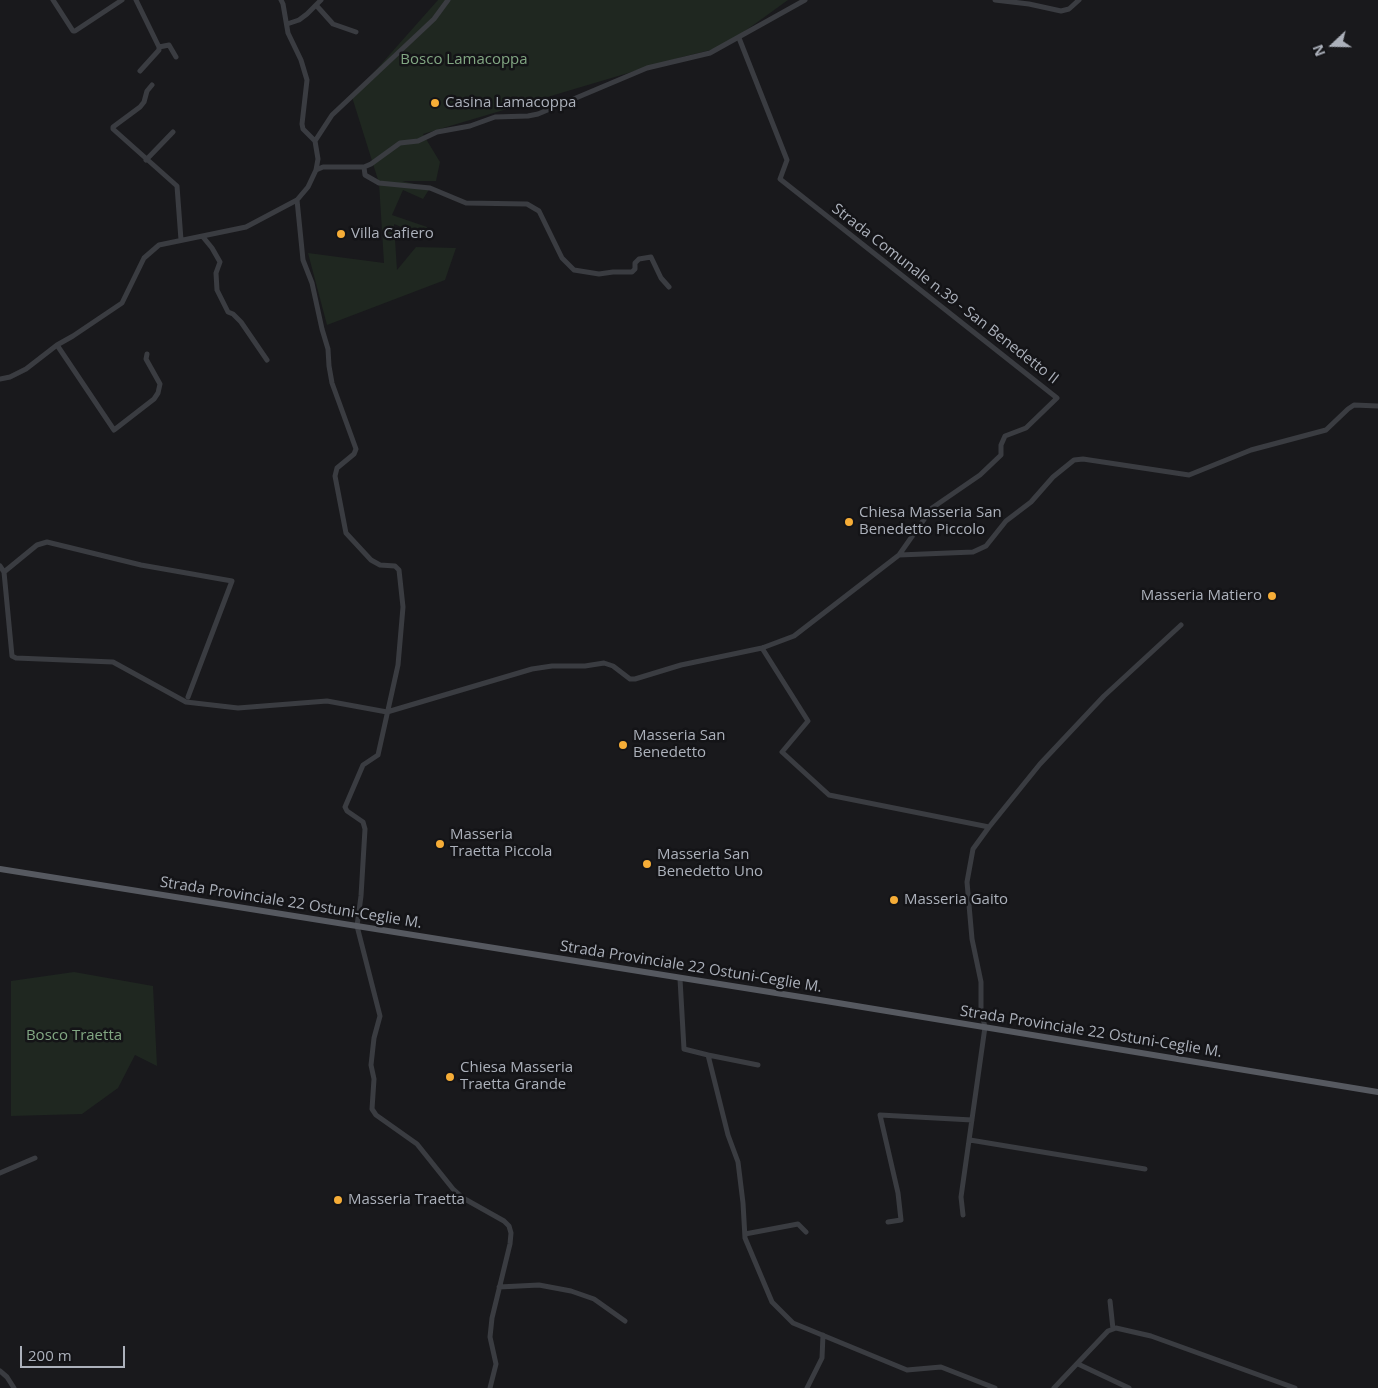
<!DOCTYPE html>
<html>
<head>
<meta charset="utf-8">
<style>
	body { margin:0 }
	#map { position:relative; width:1378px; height:1388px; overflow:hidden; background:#19191c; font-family:"Open Sans",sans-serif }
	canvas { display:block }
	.north { position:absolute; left:1308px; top:20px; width:50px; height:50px; -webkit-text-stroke:4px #141417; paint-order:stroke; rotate:249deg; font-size:14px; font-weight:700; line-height:20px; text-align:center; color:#acb1bb }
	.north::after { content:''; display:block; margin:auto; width:18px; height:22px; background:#acb1bb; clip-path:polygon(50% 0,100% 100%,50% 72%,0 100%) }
	.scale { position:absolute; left:20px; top:1346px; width:105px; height:22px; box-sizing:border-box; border:2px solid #acb1bb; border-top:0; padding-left:6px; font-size:15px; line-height:18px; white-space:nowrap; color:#acb1bb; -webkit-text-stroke:4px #141417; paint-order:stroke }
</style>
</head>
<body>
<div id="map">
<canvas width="1378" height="1388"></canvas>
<div class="north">N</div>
<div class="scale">200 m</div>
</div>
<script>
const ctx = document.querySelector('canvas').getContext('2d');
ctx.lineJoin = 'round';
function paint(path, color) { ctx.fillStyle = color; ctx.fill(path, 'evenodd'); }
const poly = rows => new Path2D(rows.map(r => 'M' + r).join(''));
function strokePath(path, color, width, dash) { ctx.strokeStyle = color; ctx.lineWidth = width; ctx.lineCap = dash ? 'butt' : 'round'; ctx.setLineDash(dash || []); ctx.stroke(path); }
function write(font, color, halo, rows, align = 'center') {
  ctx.font = font + ' "Open Sans",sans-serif'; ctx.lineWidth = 5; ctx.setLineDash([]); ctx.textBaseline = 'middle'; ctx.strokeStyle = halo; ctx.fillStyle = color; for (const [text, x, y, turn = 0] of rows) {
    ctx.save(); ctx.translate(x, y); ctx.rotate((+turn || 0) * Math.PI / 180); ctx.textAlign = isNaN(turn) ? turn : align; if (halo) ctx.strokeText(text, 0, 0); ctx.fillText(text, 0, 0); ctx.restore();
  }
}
paint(poly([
	[438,0,788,0,723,47,682,57,423,134,440,162,436,181,402,181,430,188,423,199,403,190,392,215,427,227,423,236,394,224,397,270,416,247,456,248,445,280,327,325,308,253,384,263,379,183,352,97],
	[74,972,153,986,157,1066,135,1055,118,1088,82,1114,11,1116,11,981]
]), '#1f2720');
strokePath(poly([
	[53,0,73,31,75,31,122,0],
	[136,0,159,47,159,50,140,71],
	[995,0,1029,4,1061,11,1069,9,1079,0],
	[316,5,333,24,356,32],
	[287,24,299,20,307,14,321,0],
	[739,38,787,160,780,179,1057,398,1026,428,1005,436,1001,445,1001,455,980,475,932,508,899,555],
	[159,47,169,45,176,57],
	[152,85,147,91,144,102,140,107,113,127,113,129,177,186,181,240],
	[315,141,332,115,434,19,448,0],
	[146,160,173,132],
	[364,167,365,175,379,183,430,188,466,203,527,204,539,211,562,258,574,270,599,274,613,272,632,272,635,269,635,263,639,259,651,257,661,278,669,287],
	[316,170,323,167,364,167,371,164,400,143,418,141,437,132,470,126,495,117,528,116,538,114,647,68,710,53,805,0],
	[297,200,303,260,312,283,322,329,328,349,329,366,332,383,356,449,354,454,337,468,335,476,345,528,346,533,371,560,380,565,395,566,399,570,403,607,398,665,378,755,363,765,345,807,347,811,363,822,365,829,361,896,357,926,380,1016,374,1038,371,1065,374,1079,372,1109,376,1115,417,1144,453,1189,463,1198,504,1221,509,1226,511,1233,510,1244,492,1318,490,1337,496,1364,490,1388],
	[203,237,212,248,220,262,216,273,217,290,228,312,233,314,241,322,267,360],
	[57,345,114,430,154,399,158,393,160,384,146,359,147,354],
	[0,379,10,377,26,369,57,345,73,336,122,303,144,258,159,245,246,227,297,200,308,187,316,170,318,159,315,141,303,129,302,124,307,80,301,60,288,33,283,4,281,0],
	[0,566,4,572,12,656,16,658,113,662,186,702,238,708,327,701,387,712,532,669,552,666,585,666,604,663,613,666,630,679,635,679,681,665,762,648,794,636,899,555,973,552,986,546,1006,521,1031,502,1053,477,1074,460,1083,459,1189,475,1251,450,1326,430,1348,409,1354,405,1378,406],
	[4,572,37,545,47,542,141,565,232,581,188,697],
	[762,648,808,721,782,752,829,795,989,827,973,849,967,882,972,939,981,982,981,1010,985,1027,961,1197,963,1215],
	[989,827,1040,764,1104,696,1181,625],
	[680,979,684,1049,708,1055,728,1135,738,1162,743,1203,745,1238,772,1302,793,1323,907,1370,941,1367,995,1388],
	[708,1055,758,1065],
	[970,1140,1145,1169],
	[0,1173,35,1158],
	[888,1222,901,1220,898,1193,880,1115,972,1120],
	[745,1234,798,1224,806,1232],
	[499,1287,539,1285,571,1291,594,1299,625,1321],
	[1110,1301,1113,1329],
	[1078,1364,1129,1388],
	[0,1371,7,1377,14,1388],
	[807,1388,822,1358,823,1335],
	[1054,1388,1108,1331,1116,1328,1151,1336,1295,1388]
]), '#3a3c41', 5);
strokePath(poly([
	[0,869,826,1001,1378,1092]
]), '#565960', 6);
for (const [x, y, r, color] of [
	[435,103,5,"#f6ad37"],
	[341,234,5,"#f6ad37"],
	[849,522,5,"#f6ad37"],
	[1272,596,5,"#f6ad37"],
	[623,745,5,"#f6ad37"],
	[440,844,5,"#f6ad37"],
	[647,864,5,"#f6ad37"],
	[894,900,5,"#f6ad37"],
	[450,1077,5,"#f6ad37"],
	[338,1200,5,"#f6ad37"]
]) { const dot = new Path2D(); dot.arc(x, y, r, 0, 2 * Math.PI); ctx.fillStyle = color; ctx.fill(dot); strokePath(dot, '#141417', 2); }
write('15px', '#82a783', '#141417', [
	["Bosco Lamacoppa",464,60],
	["Bosco Traetta",74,1036]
]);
write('15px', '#acb1bb', '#141417', [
	["Casina Lamacoppa",445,103],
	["Villa Cafiero",351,234],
	["Chiesa Masseria San",859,513],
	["Benedetto Piccolo",859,530],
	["Masseria Matiero",1262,596,"right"],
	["Masseria San",633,736],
	["Benedetto",633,753],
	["Masseria",450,835],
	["Traetta Piccola",450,852],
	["Masseria San",657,855],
	["Benedetto Uno",657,872],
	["Masseria Gaito",904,900],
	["Chiesa Masseria",460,1068],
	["Traetta Grande",460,1085],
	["Masseria Traetta",348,1200]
], 'left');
write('15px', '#acb1bb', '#141417', [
	["Strada Comunale n.39 - San Benedetto II",945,294,38],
	["Strada Provinciale 22 Ostuni-Ceglie M.",291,903,9],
	["Strada Provinciale 22 Ostuni-Ceglie M.",691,967,9],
	["Strada Provinciale 22 Ostuni-Ceglie M.",1091,1032,9]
]);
</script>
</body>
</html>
